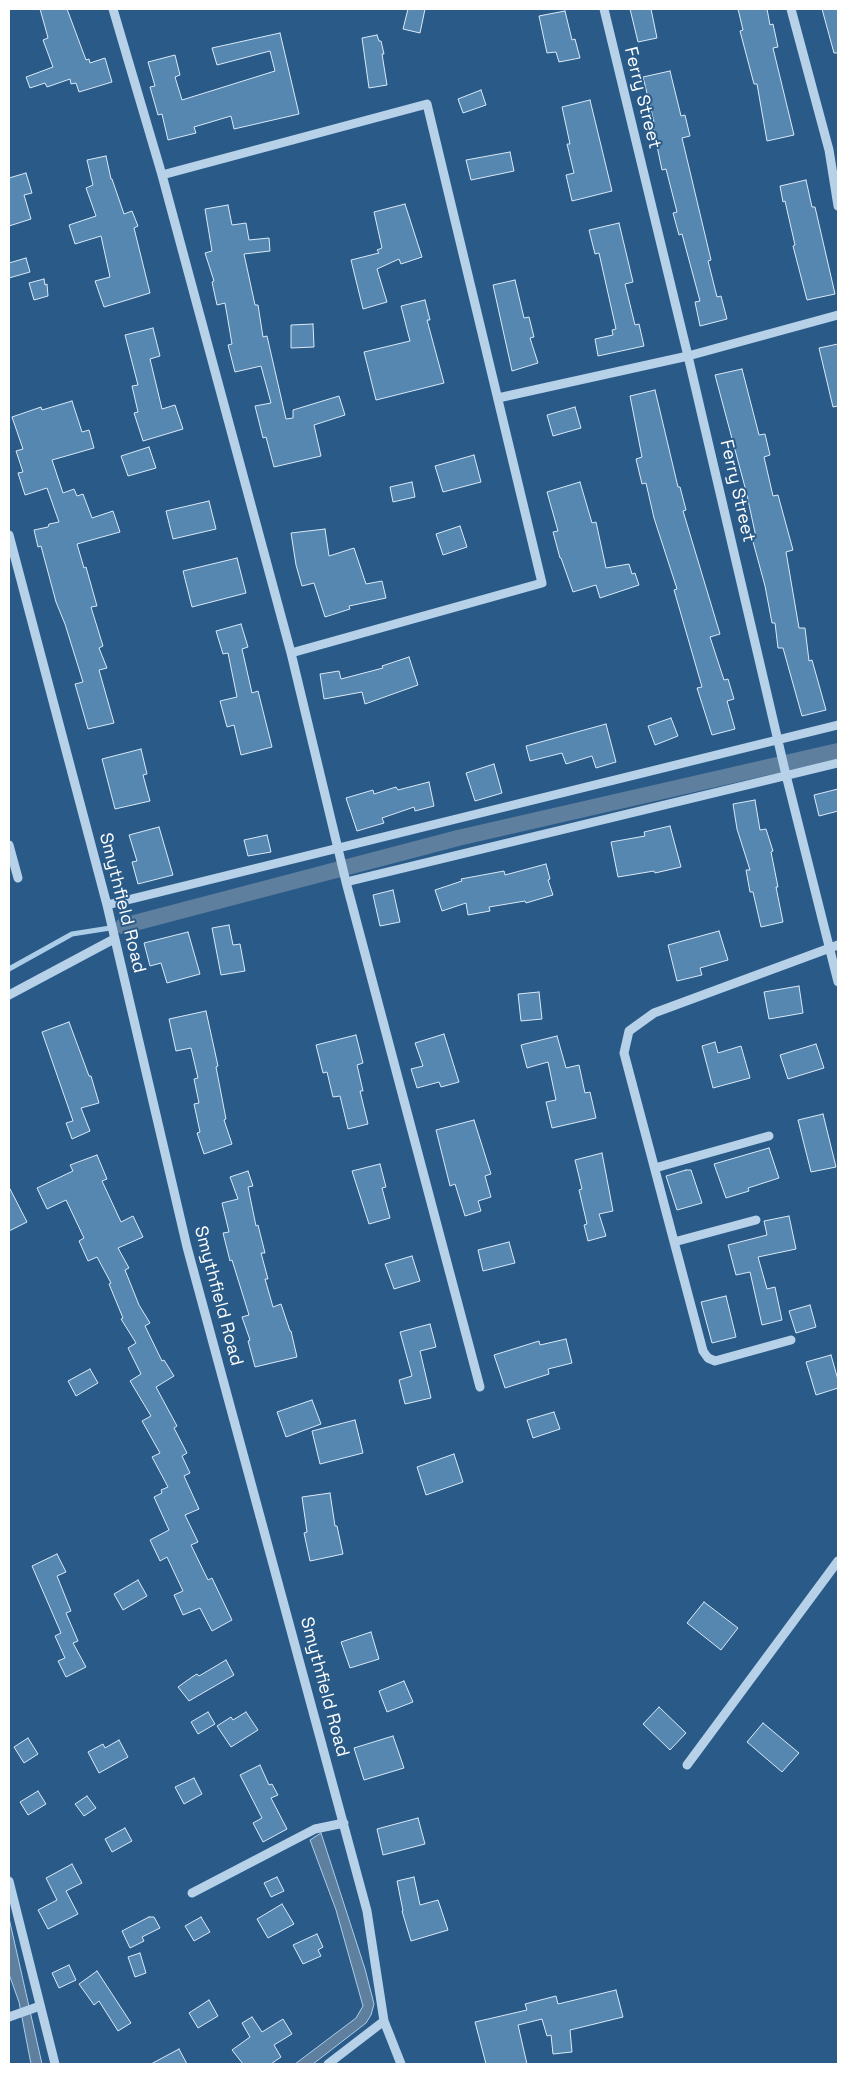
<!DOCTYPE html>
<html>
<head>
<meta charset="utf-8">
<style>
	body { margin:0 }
	#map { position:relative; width:847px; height:2073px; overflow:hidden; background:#2a5b88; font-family:"Space Grotesk",sans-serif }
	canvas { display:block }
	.frame { position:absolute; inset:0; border:10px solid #fff; pointer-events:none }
</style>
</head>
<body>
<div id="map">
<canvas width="847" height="2073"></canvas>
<div class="frame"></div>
</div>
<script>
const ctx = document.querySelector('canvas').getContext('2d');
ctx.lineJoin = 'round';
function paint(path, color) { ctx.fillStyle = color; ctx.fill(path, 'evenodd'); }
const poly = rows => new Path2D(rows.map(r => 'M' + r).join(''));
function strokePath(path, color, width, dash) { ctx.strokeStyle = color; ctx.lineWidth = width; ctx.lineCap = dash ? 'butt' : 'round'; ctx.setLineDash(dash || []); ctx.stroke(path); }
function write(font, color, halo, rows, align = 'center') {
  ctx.font = font + ' "Space Grotesk",sans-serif'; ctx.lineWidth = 4; ctx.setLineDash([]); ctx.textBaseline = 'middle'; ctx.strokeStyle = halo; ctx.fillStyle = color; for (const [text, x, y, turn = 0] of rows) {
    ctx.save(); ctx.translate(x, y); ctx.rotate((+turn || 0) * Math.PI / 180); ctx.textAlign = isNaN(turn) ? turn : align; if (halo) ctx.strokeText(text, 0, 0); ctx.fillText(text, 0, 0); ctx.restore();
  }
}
const water = poly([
	[321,1833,365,1969,374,2004,371,2015,366,2023,313,2064,295,2064,356,2018,363,2006,336,1910,310,1840,321,1833],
	[9,1918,42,2064,31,2064,19,2002,9,1974,9,1918]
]);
paint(water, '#5f7f9e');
strokePath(water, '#abcde8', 1);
strokePath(poly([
	[9,969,72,934,123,926]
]), '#abcde8', 5);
strokePath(poly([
	[123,926,458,838,838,751]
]), '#5f7f9e', 16);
const building = poly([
	[40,9,67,9,86,60,89,59,90,63,105,58,112,82,79,92,76,83,71,84,70,79,47,87,45,83,30,88,26,77,53,67,43,40,48,38,47,34,40,9],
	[408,9,425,9,420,33,403,29,408,9],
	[630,9,651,9,657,38,638,42,630,9],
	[738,9,767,9,770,25,773,24,778,47,773,48,794,135,767,141,757,84,754,84,740,31,743,30,738,9],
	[822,9,838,9,838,53,834,53,822,9],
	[565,11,572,40,575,39,580,58,559,62,556,52,547,53,539,16,565,11],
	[280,33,299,114,234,129,231,116,194,127,196,133,168,140,162,114,158,115,150,87,155,86,148,62,175,55,180,75,175,77,182,100,275,71,270,51,217,65,212,48,280,33],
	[377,35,379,41,381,41,384,54,382,54,387,85,369,88,362,38,377,35],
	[670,71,681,116,685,115,690,136,682,138,711,260,708,261,717,297,721,296,727,319,700,326,695,302,700,301,682,234,679,235,673,213,677,212,666,169,662,170,652,122,654,122,643,77,670,71],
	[481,90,486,105,463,113,458,99,481,90],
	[590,100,612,191,572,201,566,175,574,173,567,144,570,144,562,107,590,100],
	[510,152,514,171,471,180,466,160,510,152],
	[106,156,111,179,112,179,124,214,132,211,138,226,134,228,150,293,104,307,95,281,110,277,101,236,75,244,69,225,96,216,86,188,93,185,87,160,106,156],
	[26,173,32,193,24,195,31,219,9,226,9,178,26,173],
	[806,180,812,207,815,207,835,294,807,300,793,246,795,245,785,201,783,202,780,186,806,180],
	[405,204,422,257,401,264,399,259,377,269,387,302,363,309,351,260,379,253,377,250,382,248,374,212,405,204],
	[228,205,232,225,246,223,249,240,269,238,270,251,244,254,255,305,258,305,263,337,267,336,286,419,293,418,293,410,339,396,345,415,314,425,321,456,274,467,266,437,263,438,255,406,271,403,261,366,235,372,228,345,232,344,225,303,217,305,212,282,214,281,205,253,212,251,205,209,228,205],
	[619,223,633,282,625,284,635,325,639,324,644,346,598,356,595,339,613,335,612,330,616,329,599,253,595,254,589,230,619,223],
	[26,258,30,272,9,278,9,263,26,258],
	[44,279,45,285,47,284,48,296,34,300,29,283,44,279],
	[515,280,524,318,529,317,534,337,530,338,538,363,512,371,493,285,515,280],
	[425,300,430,320,427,320,444,383,376,400,364,352,410,341,401,306,425,300],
	[313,324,314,347,291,348,291,325,313,324],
	[153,328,160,356,150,359,162,409,175,405,183,429,143,441,134,413,138,412,132,386,138,385,125,335,153,328],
	[838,344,838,406,833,407,819,348,838,344],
	[742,369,759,435,765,434,770,455,764,457,773,496,778,495,793,550,786,552,799,628,805,628,809,661,812,660,826,710,802,716,783,648,778,648,775,623,772,623,765,586,752,538,756,537,746,491,715,375,742,369],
	[655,390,678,487,680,487,686,510,683,511,720,634,710,637,724,680,728,679,734,699,727,701,735,729,712,735,697,688,702,687,674,590,677,589,654,518,646,483,642,484,636,459,642,457,630,396,655,390],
	[72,401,82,432,89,430,94,448,52,460,63,493,74,489,77,496,83,494,92,518,113,511,120,532,77,544,84,568,86,567,97,606,91,607,103,646,99,648,107,668,99,670,114,723,88,729,75,684,83,682,65,624,56,602,41,546,38,547,34,530,48,527,49,524,59,522,47,488,25,495,18,473,23,472,16,451,23,449,12,417,41,407,42,410,72,401],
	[575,407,581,428,553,436,547,415,575,407],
	[149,447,156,468,128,476,121,456,149,447],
	[474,455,481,482,443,492,435,466,474,455],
	[412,482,415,497,393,502,390,487,412,482],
	[580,482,592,523,596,522,606,568,629,564,632,574,635,573,639,585,600,598,596,585,573,592,561,558,560,558,553,532,558,531,547,492,580,482],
	[209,501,216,529,173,539,166,511,209,501],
	[460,526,467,547,443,555,436,534,460,526],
	[325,529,329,556,354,548,366,584,382,581,386,598,349,606,350,609,325,617,314,583,302,586,296,565,291,533,325,529],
	[237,558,246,593,192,607,183,571,237,558],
	[241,624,248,647,242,649,252,693,258,691,272,747,241,755,234,725,227,727,220,701,237,697,228,653,223,654,216,631,241,624],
	[409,657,418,685,365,704,362,692,324,699,320,674,339,671,341,679,383,668,382,666,409,657],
	[671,718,678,736,655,745,648,726,671,718],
	[606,724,616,762,596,768,592,756,566,764,562,753,530,761,526,746,606,724],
	[141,749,147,774,143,775,150,801,115,809,102,759,141,749],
	[494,764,502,793,475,801,466,773,494,764],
	[429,782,434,806,415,811,414,807,382,818,384,823,357,831,346,798,373,790,374,794,396,787,398,790,429,782],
	[838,789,838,811,819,816,814,795,838,789],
	[755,800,760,830,766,829,773,851,771,852,778,887,776,887,783,922,761,927,753,892,750,892,746,870,750,870,737,829,733,804,755,800],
	[670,826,681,867,655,873,654,871,618,877,611,842,645,836,644,832,670,826],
	[159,827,173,875,138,884,132,862,137,861,129,835,159,827],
	[267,835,271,852,248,856,244,840,267,835],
	[546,864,550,879,548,880,553,895,526,903,525,901,489,907,490,911,468,915,466,903,442,911,435,890,462,881,461,879,504,871,505,875,546,864],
	[393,890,400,922,380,926,373,895,393,890],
	[229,925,233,945,240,944,245,971,221,975,212,928,229,925],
	[719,931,728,960,700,968,702,975,677,981,668,945,719,931],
	[188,932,200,974,167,983,161,963,150,966,144,943,188,932],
	[799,986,803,1013,769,1019,764,992,799,986],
	[539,992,542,1019,521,1021,518,994,539,992],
	[206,1011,218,1066,216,1067,226,1119,224,1120,232,1144,204,1154,197,1133,200,1132,194,1104,199,1103,194,1079,198,1078,191,1048,176,1051,169,1019,206,1011],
	[69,1022,89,1076,91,1076,99,1103,81,1108,90,1131,72,1139,66,1123,73,1121,42,1032,69,1022],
	[444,1034,459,1082,441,1087,439,1082,417,1088,411,1069,423,1066,415,1043,444,1034],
	[356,1035,363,1063,357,1065,363,1091,360,1091,368,1124,348,1129,340,1096,333,1097,327,1072,323,1073,316,1045,356,1035],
	[557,1036,566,1068,579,1065,585,1093,590,1092,596,1118,552,1128,546,1102,556,1100,548,1062,527,1068,521,1045,557,1036],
	[715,1042,718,1053,741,1046,750,1078,713,1088,702,1046,715,1042],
	[816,1044,824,1068,788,1079,780,1055,816,1044],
	[823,1114,836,1167,811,1172,798,1120,823,1114],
	[474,1120,491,1174,485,1176,491,1197,478,1201,481,1211,465,1216,455,1184,450,1186,436,1130,474,1120],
	[769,1148,779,1178,748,1188,749,1191,726,1198,714,1164,769,1148],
	[602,1153,613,1211,599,1214,606,1236,588,1241,584,1225,587,1224,579,1190,582,1189,575,1160,602,1153],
	[97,1155,107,1179,102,1181,121,1222,133,1216,143,1237,118,1248,129,1268,125,1270,139,1305,150,1323,145,1326,162,1361,164,1360,174,1376,156,1387,177,1426,174,1428,187,1453,182,1456,190,1473,184,1476,199,1509,185,1515,198,1542,191,1545,208,1580,212,1578,232,1620,212,1631,200,1608,183,1615,174,1595,183,1591,167,1557,160,1561,150,1540,169,1530,154,1497,162,1493,161,1490,168,1487,152,1457,160,1453,142,1421,151,1416,130,1381,141,1374,128,1348,136,1343,121,1319,123,1318,109,1284,111,1283,97,1257,88,1261,79,1241,84,1238,66,1200,47,1209,37,1188,73,1171,70,1165,97,1155],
	[380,1164,386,1187,382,1188,390,1218,369,1224,352,1171,380,1164],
	[686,1170,691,1170,702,1203,677,1210,666,1176,686,1170],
	[248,1171,253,1186,248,1187,256,1226,258,1225,265,1253,261,1253,268,1279,265,1279,273,1307,281,1304,290,1331,291,1331,297,1357,255,1367,248,1341,250,1340,242,1317,249,1315,232,1260,230,1261,223,1233,229,1232,222,1203,238,1199,230,1177,248,1171],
	[9,1187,27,1222,9,1231,9,1187],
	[789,1216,796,1249,758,1257,767,1289,775,1287,782,1320,762,1325,750,1272,736,1275,728,1245,767,1235,764,1221,789,1216],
	[509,1242,515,1263,483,1271,478,1250,509,1242],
	[412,1256,420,1281,394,1289,385,1264,412,1256],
	[726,1296,736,1337,712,1343,701,1302,726,1296],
	[810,1305,816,1327,796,1333,789,1311,810,1305],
	[430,1324,436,1347,420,1351,431,1398,405,1404,399,1380,412,1376,400,1332,430,1324],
	[566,1339,572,1363,548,1369,549,1374,505,1388,494,1355,539,1341,540,1345,566,1339],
	[831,1355,838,1380,838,1388,816,1395,806,1362,831,1355],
	[90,1369,98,1383,76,1396,68,1381,90,1369],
	[312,1400,321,1424,286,1437,277,1412,312,1400],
	[554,1412,560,1429,533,1438,527,1420,554,1412],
	[355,1420,363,1453,320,1464,312,1431,355,1420],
	[454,1454,463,1482,426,1495,417,1467,454,1454],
	[330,1493,335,1526,337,1526,343,1554,310,1561,304,1533,307,1532,302,1497,330,1493],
	[57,1554,66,1572,57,1576,71,1611,66,1613,78,1641,73,1643,86,1667,66,1677,58,1661,65,1658,55,1636,61,1633,32,1566,57,1554],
	[138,1580,147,1596,123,1610,114,1594,138,1580],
	[704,1602,738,1628,721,1650,687,1623,704,1602],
	[371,1632,379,1659,350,1668,341,1642,371,1632],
	[226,1660,234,1675,189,1701,178,1687,192,1677,197,1674,199,1676,226,1660],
	[404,1681,413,1702,387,1712,379,1691,404,1681],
	[659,1707,686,1733,670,1750,643,1724,659,1707],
	[208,1712,215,1724,198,1734,191,1722,208,1712],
	[246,1712,258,1730,231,1747,217,1726,231,1717,233,1720,246,1712],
	[763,1723,799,1753,782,1772,747,1742,763,1723],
	[393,1736,404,1768,364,1780,354,1748,393,1736],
	[28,1738,38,1754,24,1763,14,1747,28,1738],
	[119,1740,128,1757,99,1773,88,1752,103,1744,105,1748,119,1740],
	[260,1765,269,1785,272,1784,278,1795,271,1798,287,1829,263,1842,253,1823,262,1818,240,1775,260,1765],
	[194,1778,202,1794,184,1804,175,1787,194,1778],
	[38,1791,46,1804,28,1815,20,1802,38,1791],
	[87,1796,96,1808,84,1816,75,1804,87,1796],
	[418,1818,425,1844,383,1855,377,1829,418,1818],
	[125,1828,132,1841,112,1852,105,1839,125,1828],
	[72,1864,82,1883,66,1891,78,1914,48,1929,38,1910,57,1900,46,1878,72,1864],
	[277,1877,284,1891,271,1897,264,1883,277,1877],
	[414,1877,420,1905,438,1900,448,1930,411,1941,402,1911,403,1911,397,1881,414,1877],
	[282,1904,294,1924,268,1938,257,1919,282,1904],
	[149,1917,154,1917,160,1928,142,1937,144,1941,130,1948,122,1931,149,1917],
	[201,1917,210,1932,194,1941,185,1926,201,1917],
	[317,1934,323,1947,318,1950,321,1956,303,1964,293,1945,317,1934],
	[140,1953,146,1973,135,1977,128,1957,140,1953],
	[69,1965,76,1980,59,1988,52,1973,69,1965],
	[97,1971,131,2023,118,2031,99,2001,94,2005,79,1984,97,1971],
	[616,1990,623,2017,570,2030,572,2052,553,2054,551,2035,547,2036,542,2019,518,2025,527,2064,486,2064,475,2022,527,2010,525,2004,556,1996,558,2004,616,1990],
	[209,2000,218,2016,198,2028,189,2013,209,2000],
	[252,2017,262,2032,283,2019,292,2034,274,2045,281,2057,271,2064,243,2064,232,2050,250,2037,242,2023,252,2017],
	[179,2049,187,2064,151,2064,179,2049]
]);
paint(building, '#5687b1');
strokePath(building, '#dae9f7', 1);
strokePath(poly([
	[113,9,162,175,291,653,346,882,480,1387],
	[604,9,688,356,786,775,838,982],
	[791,9,829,150,838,206],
	[162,175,427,104,542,583,291,653],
	[498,398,688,356,838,315],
	[9,535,107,905,187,1247,367,1911,384,2021,401,2064],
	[9,845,18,878],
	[346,882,838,763],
	[107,905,838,725],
	[9,995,114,939],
	[655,1168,769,1136],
	[674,1242,756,1220],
	[791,1340,715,1361,708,1358,703,1351,624,1053,629,1031,654,1013,838,945],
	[687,1765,838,1561],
	[9,1881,55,2064],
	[192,1893,315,1829,344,1823],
	[9,2017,40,2006],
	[328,2064,384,2021]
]), '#b6d1e8', 9);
write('18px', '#fff', '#2a5b88', [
	["Ferry Street",642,98,76],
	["Ferry Street",737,491,77],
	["Smythfield Road",122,903,76],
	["Smythfield Road",218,1296,75],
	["Smythfield Road",324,1687,75]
]);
</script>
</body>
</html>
